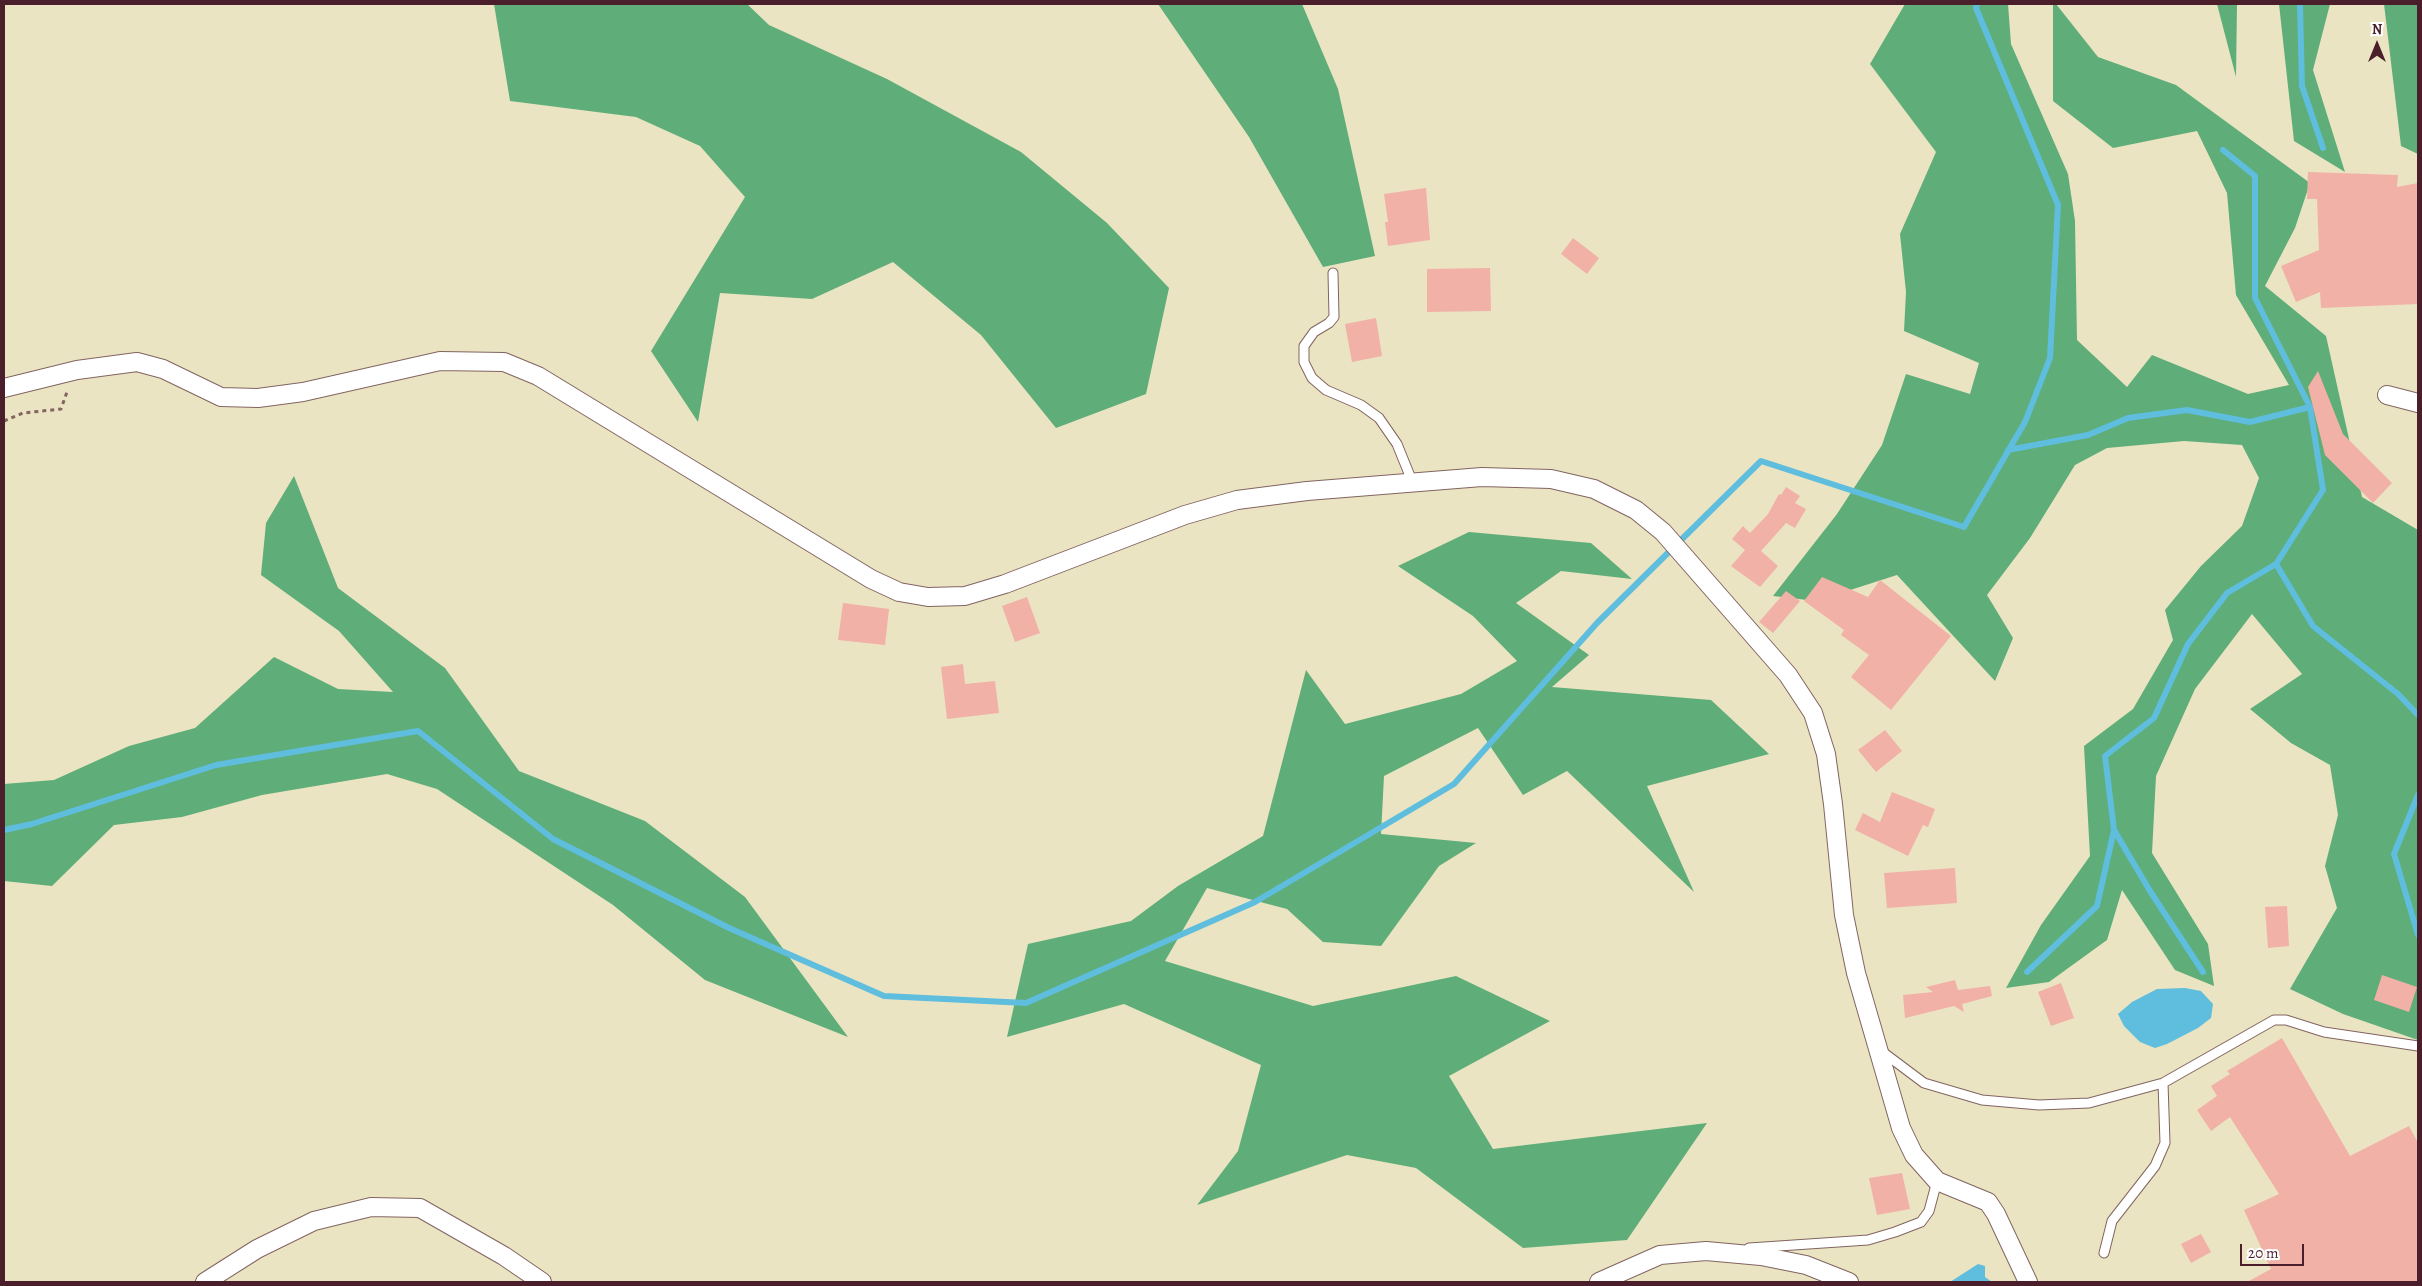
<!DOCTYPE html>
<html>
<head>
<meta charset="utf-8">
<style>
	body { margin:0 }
	#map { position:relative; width:2422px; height:1286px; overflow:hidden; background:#eae4c3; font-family:Alegreya,serif }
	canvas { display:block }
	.frame { position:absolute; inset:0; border:5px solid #4a1f2b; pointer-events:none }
	.north { position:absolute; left:2352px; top:20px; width:50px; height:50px; -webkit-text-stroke:4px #fff; paint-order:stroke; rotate:0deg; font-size:14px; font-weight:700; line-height:20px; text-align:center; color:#4a1f2b }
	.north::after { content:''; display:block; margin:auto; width:18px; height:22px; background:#4a1f2b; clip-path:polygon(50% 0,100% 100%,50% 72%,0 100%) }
	.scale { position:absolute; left:2240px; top:1244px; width:64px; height:22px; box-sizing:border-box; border:2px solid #4a1f2b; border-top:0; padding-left:6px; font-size:15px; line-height:18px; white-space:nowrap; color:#4a1f2b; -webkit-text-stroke:4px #fff; paint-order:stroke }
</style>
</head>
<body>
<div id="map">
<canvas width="2422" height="1286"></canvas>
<div class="frame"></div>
<div class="north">N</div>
<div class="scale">20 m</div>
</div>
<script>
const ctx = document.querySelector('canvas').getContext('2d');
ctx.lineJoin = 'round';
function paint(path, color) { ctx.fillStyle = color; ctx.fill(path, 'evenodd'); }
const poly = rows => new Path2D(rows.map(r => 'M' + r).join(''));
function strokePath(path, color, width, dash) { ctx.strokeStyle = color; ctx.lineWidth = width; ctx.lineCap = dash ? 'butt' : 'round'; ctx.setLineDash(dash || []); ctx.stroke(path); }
paint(poly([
	[494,4,747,4,769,25,887,79,1021,152,1107,223,1169,288,1146,394,1056,428,981,335,893,262,812,299,720,293,698,422,651,351,745,197,700,146,636,117,510,101],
	[1158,4,1302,4,1338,89,1375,256,1323,267,1249,137],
	[1905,4,2008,4,2011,44,2068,174,2075,221,2077,340,2127,387,2152,355,2248,394,2289,385,2236,295,2227,193,2197,131,2113,148,2053,101,2053,4,2056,4,2098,57,2176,85,2310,183,2295,228,2265,286,2326,336,2362,497,2418,530,2418,1040,2343,1014,2290,989,2337,908,2325,866,2338,815,2330,765,2291,743,2250,709,2302,674,2252,614,2195,689,2156,776,2152,853,2208,944,2214,986,2175,970,2122,890,2107,940,2049,982,2006,988,2041,925,2090,856,2084,746,2133,709,2173,640,2165,610,2201,566,2242,526,2259,478,2242,445,2184,441,2107,448,2075,465,2030,538,1987,595,2013,638,1995,681,1897,575,1816,601,1773,596,1837,514,1882,445,1906,374,1970,394,1979,363,1904,331,1906,292,1900,234,1936,152,1870,64],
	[2217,4,2237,4,2236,77],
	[2279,4,2330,4,2313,70,2345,172,2294,141],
	[2384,4,2418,4,2418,154,2401,146],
	[294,476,338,588,445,668,519,771,645,821,745,897,848,1037,705,980,613,905,437,789,387,774,262,795,182,817,114,825,52,886,4,881,4,784,54,780,129,746,195,728,274,657,338,689,393,692,339,631,261,575,266,523],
	[1469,532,1591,543,1632,579,1561,571,1516,603,1589,655,1552,687,1711,700,1769,754,1647,786,1694,892,1567,771,1523,795,1478,728,1384,776,1381,834,1476,843,1439,866,1381,946,1323,942,1287,909,1207,888,1165,961,1313,1006,1456,976,1550,1021,1449,1076,1493,1149,1707,1123,1627,1240,1523,1248,1416,1168,1347,1155,1197,1205,1238,1151,1261,1065,1124,1004,1007,1037,1028,944,1131,921,1178,886,1263,836,1306,670,1345,724,1461,694,1517,661,1473,616,1398,566]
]), '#5fad78');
paint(poly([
	[2185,988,2201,991,2213,1004,2211,1018,2198,1028,2167,1044,2155,1048,2140,1042,2124,1026,2118,1014,2132,1002,2157,989],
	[1978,1264,1985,1266,1985,1277,1992,1282,1950,1282]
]), '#5fbddd');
strokePath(poly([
	[2300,4,2302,86,2323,148],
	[2223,150,2255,176,2255,298,2310,407],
	[2008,450,2088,435,2128,418,2187,410,2250,422,2310,407,2323,490,2276,564,2227,593,2188,644,2154,718,2105,756,2114,830,2097,906,2027,972],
	[2276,564,2313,626,2398,694,2418,715],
	[2418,795,2394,854,2418,935],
	[4,830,32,824,216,765,418,731,553,839,729,928,884,996,1026,1003,1255,902,1454,784,1597,623,1761,461,1964,527,2025,422,2050,358,2058,205,1976,8,1977,4],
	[2114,830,2150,891,2203,972]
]), '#5fbddd', 6);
paint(poly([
	[2308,172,2398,175,2397,187,2418,183,2418,304,2321,308,2320,292,2296,302,2281,266,2319,250,2317,199,2307,199],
	[1426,188,1430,240,1388,246,1385,222,1388,222,1384,194],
	[1573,238,1599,258,1587,274,1561,254],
	[1490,268,1491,311,1427,312,1427,269],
	[1376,318,1382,356,1352,362,1345,324],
	[2318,371,2343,434,2392,483,2373,503,2325,455,2308,387],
	[1786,487,1800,496,1795,503,1806,509,1795,528,1786,523,1761,551,1778,566,1760,587,1731,566,1745,550,1732,539,1743,526,1750,533,1768,514,1779,494,1781,495],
	[1822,577,1868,597,1880,580,1951,636,1891,710,1851,677,1869,655,1841,635,1844,630,1804,601],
	[1786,591,1800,601,1773,633,1759,622],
	[1027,597,1040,633,1015,642,1002,606],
	[843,603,889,609,885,645,838,640],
	[963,664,965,684,995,681,999,713,947,719,941,667],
	[1885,730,1902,751,1876,772,1858,750],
	[1892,792,1935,809,1928,827,1923,825,1908,856,1855,830,1863,813,1880,822],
	[1955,868,1957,903,1887,908,1884,873],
	[2287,906,2289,946,2268,948,2265,907],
	[2382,975,2417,987,2409,1012,2374,1000],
	[1955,980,1958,990,1990,986,1992,996,1962,1004,1964,1012,1954,1006,1905,1018,1903,995,1933,992,1926,987],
	[2061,983,2074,1018,2051,1026,2038,992],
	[2282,1038,2350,1156,2409,1126,2418,1143,2418,1282,2247,1282,2271,1269,2244,1210,2279,1194,2230,1117,2211,1131,2197,1110,2217,1096,2211,1086,2230,1074,2227,1071],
	[1902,1173,1910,1209,1877,1215,1869,1178],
	[2201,1234,2211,1252,2191,1263,2181,1244]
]), '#f1b1a6');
const service = poly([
	[1333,273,1334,317,1329,323,1314,332,1304,346,1304,362,1312,378,1326,390,1361,405,1379,418,1397,444,1412,481],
	[1880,1050,1924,1083,1982,1100,2039,1105,2089,1103,2163,1083,2274,1020,2286,1020,2324,1032,2418,1046],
	[1749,1248,1868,1240,1895,1232,1921,1222,1929,1211,1937,1181],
	[2104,1253,2112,1221,2155,1166,2165,1143,2163,1083]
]);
const minor = poly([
	[4,388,77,370,137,362,163,369,221,397,258,398,303,392,440,361,504,362,538,376,871,579,899,592,928,597,965,596,1005,584,1185,515,1237,500,1307,491,1482,477,1551,479,1594,489,1636,510,1663,532,1788,675,1813,713,1826,754,1833,804,1844,915,1856,973,1901,1128,1914,1155,1937,1181,1988,1202,1996,1214,2028,1282],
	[2387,395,2418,403],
	[205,1282,257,1249,314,1221,371,1207,420,1208,504,1256,542,1282],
	[1599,1282,1660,1255,1706,1251,1761,1256,1806,1265,1849,1282]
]);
strokePath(service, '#826460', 11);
strokePath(minor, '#826460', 20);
strokePath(poly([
	[4,421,23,413,61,409,67,392]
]), '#826460', 3, [4, 4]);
strokePath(service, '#fff', 9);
strokePath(minor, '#fff', 18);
</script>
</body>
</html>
